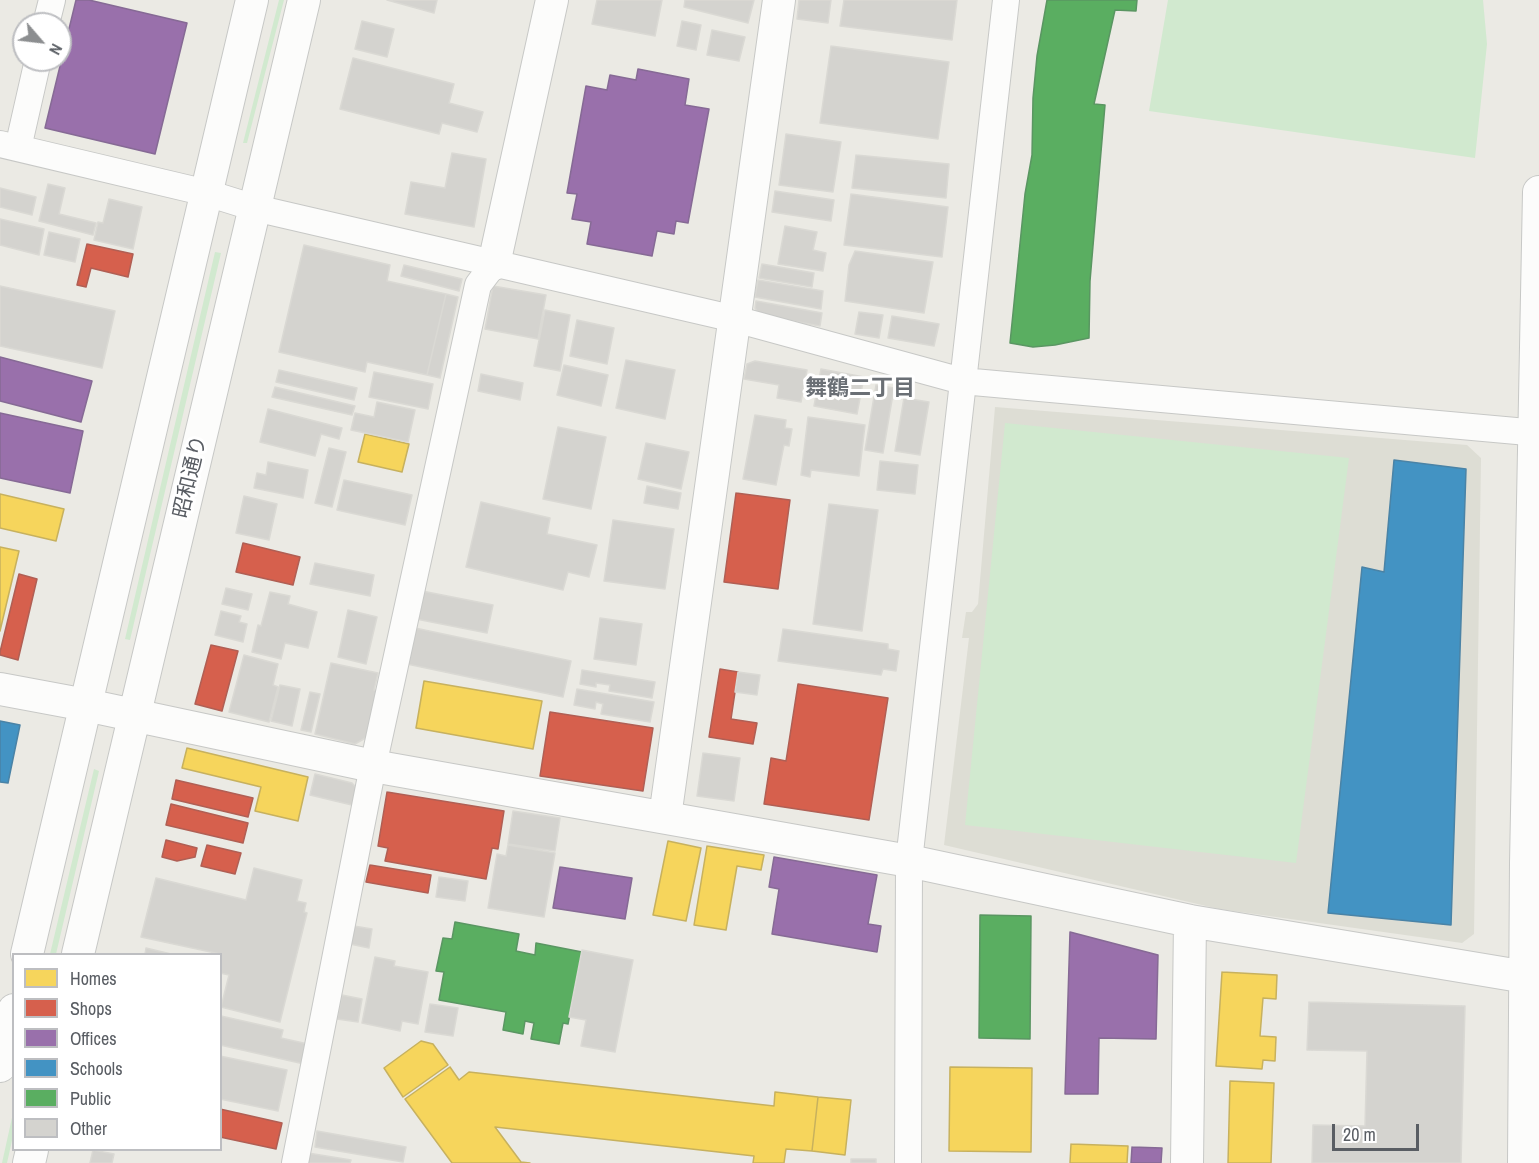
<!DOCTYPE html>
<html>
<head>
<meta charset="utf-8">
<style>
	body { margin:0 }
	#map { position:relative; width:1539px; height:1163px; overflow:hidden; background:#ebeae4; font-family:"Archivo Narrow",sans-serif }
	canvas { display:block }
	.legend { position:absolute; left:12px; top:953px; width:210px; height:198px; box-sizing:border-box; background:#fff; border:2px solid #bdbec1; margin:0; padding:8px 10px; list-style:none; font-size:18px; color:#595d63 }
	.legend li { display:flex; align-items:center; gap:12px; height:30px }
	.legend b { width:30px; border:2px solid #bdbec1 }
	.north { position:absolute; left:12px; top:12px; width:60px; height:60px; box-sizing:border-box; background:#fff; border:2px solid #bdbec1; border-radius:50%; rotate:118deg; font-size:16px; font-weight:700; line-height:24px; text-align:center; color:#595d63 }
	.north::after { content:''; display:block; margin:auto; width:21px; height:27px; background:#8c8e90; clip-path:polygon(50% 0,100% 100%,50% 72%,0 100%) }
	.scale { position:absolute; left:1332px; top:1124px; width:87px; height:27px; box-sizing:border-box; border:3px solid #595d63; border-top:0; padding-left:8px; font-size:18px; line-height:21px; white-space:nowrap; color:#595d63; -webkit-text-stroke:4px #fff; paint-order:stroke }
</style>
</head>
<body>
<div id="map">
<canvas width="1539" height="1163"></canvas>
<ul class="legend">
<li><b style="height:16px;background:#f6d55c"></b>Homes</li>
<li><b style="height:16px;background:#d6604d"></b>Shops</li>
<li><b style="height:16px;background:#9970ab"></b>Offices</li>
<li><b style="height:16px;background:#4393c3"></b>Schools</li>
<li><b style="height:16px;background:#5aae61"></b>Public</li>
<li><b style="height:16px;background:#d4d3cf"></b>Other</li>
</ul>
<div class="north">N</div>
<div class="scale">20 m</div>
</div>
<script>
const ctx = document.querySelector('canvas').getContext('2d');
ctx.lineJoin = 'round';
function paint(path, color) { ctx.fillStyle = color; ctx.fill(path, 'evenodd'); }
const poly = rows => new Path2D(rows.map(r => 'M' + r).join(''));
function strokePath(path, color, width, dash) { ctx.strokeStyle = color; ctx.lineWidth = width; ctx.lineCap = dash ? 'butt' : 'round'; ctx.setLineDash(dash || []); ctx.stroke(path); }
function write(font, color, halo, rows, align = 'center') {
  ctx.font = font + ' "Archivo Narrow","Noto Sans JP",sans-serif'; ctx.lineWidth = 6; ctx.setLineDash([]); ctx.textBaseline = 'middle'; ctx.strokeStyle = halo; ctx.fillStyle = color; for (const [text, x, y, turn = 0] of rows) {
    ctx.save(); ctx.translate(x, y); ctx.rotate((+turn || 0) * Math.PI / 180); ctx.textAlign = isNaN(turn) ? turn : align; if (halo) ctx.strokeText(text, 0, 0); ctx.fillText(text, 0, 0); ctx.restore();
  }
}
paint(poly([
	[995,407,1467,445,1481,458,1474,934,1462,943,1219,909,944,845,969,638,962,638,966,612,972,612,978,604]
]), '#ddddd4');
paint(poly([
	[279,0,284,0,247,143,243,143],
	[1168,0,1483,0,1487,44,1475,158,1149,111],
	[215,252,221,253,130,640,125,639],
	[1005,423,1349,458,1296,863,965,825],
	[94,769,99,771,56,954,50,954],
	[13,1113,13,1136,7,1163,2,1163]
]), '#d1e9cf');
const homes = poly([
	[365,434,409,444,402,472,358,462,365,434],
	[0,494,64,509,56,541,0,528,0,494],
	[0,547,19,551,0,631,0,547],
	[424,681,542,701,533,749,416,728,424,681],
	[187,748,308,777,298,821,255,811,261,787,182,768,187,748],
	[668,841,701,848,686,921,653,915,668,841],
	[707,846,764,855,761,870,737,866,726,930,694,925,707,846],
	[1222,972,1277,975,1276,999,1263,998,1260,1036,1276,1037,1275,1061,1263,1060,1262,1069,1216,1066,1222,972],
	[421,1041,433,1044,448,1065,403,1097,384,1068,421,1041],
	[450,1067,459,1080,469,1072,774,1106,775,1092,818,1097,812,1151,786,1149,784,1163,753,1163,754,1156,495,1127,521,1162,530,1163,452,1163,405,1099,450,1067],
	[950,1067,1032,1068,1031,1152,949,1151,950,1067],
	[1230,1081,1274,1083,1271,1163,1228,1163,1230,1081],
	[818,1097,851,1100,845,1155,812,1151,818,1097],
	[1071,1144,1128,1146,1127,1163,1070,1163,1071,1144]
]);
paint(homes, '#f6d55c');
strokePath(homes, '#c7b15e', 1.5);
const shops = poly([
	[87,244,133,254,128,277,91,268,86,287,77,285,87,244],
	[736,493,790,500,778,589,724,582,736,493],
	[243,543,300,557,293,585,236,572,243,543],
	[19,574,37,579,18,660,0,655,0,652,19,574],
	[211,645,238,651,222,711,195,704,211,645],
	[720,669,738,672,731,719,757,723,753,744,709,737,720,669],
	[798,684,888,698,869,820,764,804,771,758,786,761,798,684],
	[550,712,653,728,643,791,540,776,550,712],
	[176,780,253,798,248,817,172,799,176,780],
	[387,792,504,811,498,849,492,848,486,879,385,861,388,848,378,846,387,792],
	[171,804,248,823,243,843,166,825,171,804],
	[166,840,197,848,195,857,177,861,162,857,166,840],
	[207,845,241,853,235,874,201,866,207,845],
	[370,865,431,875,428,893,366,882,370,865],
	[220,1109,282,1123,276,1149,220,1137,220,1109]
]);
paint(shops, '#d6604d');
strokePath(shops, '#b05f54', 1.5);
const offices = poly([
	[76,0,89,0,187,23,155,154,45,128,76,0],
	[638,69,689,79,685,105,709,109,688,223,676,221,674,234,657,231,652,256,587,244,591,222,572,219,577,194,567,193,586,86,607,90,610,75,636,80,638,69],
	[0,357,92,381,81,422,0,401,0,357],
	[0,413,83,431,70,493,0,478,0,413],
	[774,857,877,875,868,924,881,926,877,952,772,934,779,889,769,887,774,857],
	[560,867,632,878,625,919,553,908,560,867],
	[1070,932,1158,955,1156,1039,1099,1038,1098,1094,1065,1094,1070,932],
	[1132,1147,1162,1148,1161,1163,1131,1163,1132,1147]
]);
paint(offices, '#9970ab');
strokePath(offices, '#866a95', 1.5);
const schools = poly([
	[1394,460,1466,469,1451,925,1328,913,1362,567,1384,572,1394,460],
	[0,721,20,725,8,783,0,782,0,721]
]);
paint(schools, '#4393c3');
strokePath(schools, '#4a83a6', 1.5);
const public = poly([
	[1047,0,1137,0,1136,11,1115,10,1094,104,1105,105,1090,281,1089,338,1055,345,1033,347,1010,343,1025,194,1032,155,1033,98,1037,56,1047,0],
	[980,915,1031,916,1030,1039,979,1038,980,915],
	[455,922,519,934,516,951,535,955,536,943,582,952,568,1024,563,1023,559,1044,531,1039,534,1023,525,1021,523,1034,503,1030,506,1012,439,1000,444,972,436,971,443,938,452,939,455,922]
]);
paint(public, '#5aae61');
strokePath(public, '#5a9662', 1.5);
const building = poly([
	[387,0,437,0,434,13,387,0],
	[597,0,662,0,655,36,592,24,597,0],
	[685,0,754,0,748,23,684,7,685,0],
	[799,0,831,0,828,23,797,19,799,0],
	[844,0,957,0,952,40,840,26,844,0],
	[362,21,394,29,387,57,355,49,362,21],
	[682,21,701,25,696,50,677,46,682,21],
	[712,30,745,37,739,61,707,55,712,30],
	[831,46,949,62,938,139,820,123,831,46],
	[353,58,454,84,449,103,483,112,477,132,442,123,439,134,340,109,353,58],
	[786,134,841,142,833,192,779,185,786,134],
	[452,153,486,159,474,227,405,214,411,182,445,188,452,153],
	[856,155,949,164,946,198,852,188,856,155],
	[48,184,65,188,59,214,96,223,93,235,39,221,48,184],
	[0,188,36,197,32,215,0,207,0,188],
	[775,191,834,200,831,221,772,212,775,191],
	[851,194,948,207,942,257,844,245,851,194],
	[109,199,142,207,133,249,94,240,98,222,103,223,109,199],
	[0,219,44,229,39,255,0,245,0,219],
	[785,226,817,232,813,250,826,253,823,271,778,264,785,226],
	[49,232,80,239,75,262,44,255,49,232],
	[304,245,390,265,387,281,446,294,427,375,367,362,365,372,279,352,304,245],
	[855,251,933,262,924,313,845,301,849,265,855,251],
	[762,264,814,273,812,287,759,278,762,264],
	[404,265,462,279,459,291,401,276,404,265],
	[758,280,823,291,821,309,755,297,758,280],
	[0,286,115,311,102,368,0,346,0,286],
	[493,286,546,295,538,339,485,329,493,286],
	[446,294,458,297,440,378,427,375,446,294],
	[756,301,822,313,820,326,760,315,755,308,756,301],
	[545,310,570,315,560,371,534,366,545,310],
	[859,312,883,315,879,338,855,334,859,312],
	[892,316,939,324,934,346,888,338,892,316],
	[577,320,614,328,607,364,570,356,577,320],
	[626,360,675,370,665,419,616,408,626,360],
	[755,361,807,370,801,402,777,398,779,385,744,379,747,364,755,361],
	[564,365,608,375,601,406,557,395,564,365],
	[821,369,864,377,857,414,814,406,821,369],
	[279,370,357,388,354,400,276,382,279,370],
	[374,372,433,384,428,409,369,397,374,372],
	[481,374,523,383,520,400,478,391,481,374],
	[876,385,894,388,883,453,865,450,876,385],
	[275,387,355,406,352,415,272,397,275,387],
	[904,398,929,402,920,455,895,451,904,398],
	[377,402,415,410,408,442,351,430,355,413,374,417,377,402],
	[268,409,342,428,339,439,321,434,315,456,260,442,268,409],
	[755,415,786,420,785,428,792,429,789,446,784,445,776,485,743,479,755,415],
	[808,417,865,425,859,476,811,470,810,477,801,475,808,417],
	[558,427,606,437,591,509,543,499,558,427],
	[646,443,689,452,681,489,638,479,646,443],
	[329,448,346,452,332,507,315,503,329,448],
	[880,461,918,465,915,494,877,490,880,461],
	[268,462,308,470,303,498,254,488,257,473,266,475,268,462],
	[344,480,412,495,405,525,337,510,344,480],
	[647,486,681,493,678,509,644,503,647,486],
	[244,496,277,504,269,540,236,533,244,496],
	[481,502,550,518,547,534,597,545,589,577,568,572,563,590,466,567,481,502],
	[829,504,878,510,862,631,813,624,829,504],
	[613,520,674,529,665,589,604,581,613,520],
	[315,563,374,575,370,596,310,584,315,563],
	[226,588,252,594,248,610,222,604,226,588],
	[417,590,493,605,487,633,411,618,417,590],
	[270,592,290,596,288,604,317,612,308,648,285,643,281,659,252,652,258,625,261,626,270,592],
	[348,610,377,617,366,664,338,657,348,610],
	[221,611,241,616,239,622,247,624,243,642,215,635,221,611],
	[600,618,642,624,636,665,594,659,600,618],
	[415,628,571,661,563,697,407,664,415,628],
	[783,629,888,644,888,649,899,651,896,671,883,669,881,675,778,661,783,629],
	[244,655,278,664,273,685,278,687,269,722,229,712,244,655],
	[331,663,378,673,374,690,381,691,369,736,355,744,315,734,331,663],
	[582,670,655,682,652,698,609,691,610,685,596,683,596,687,580,684,582,670],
	[738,672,760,675,757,695,735,692,738,672],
	[280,685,300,689,292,726,271,721,280,685],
	[577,689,654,702,650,722,601,714,603,704,596,702,595,709,574,705,577,689],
	[310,692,320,694,311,732,301,730,310,692],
	[703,753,740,758,734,801,697,796,703,753],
	[315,774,352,783,359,791,356,806,310,795,315,774],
	[513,811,560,818,555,851,508,844,513,811],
	[508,845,555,853,544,917,488,908,497,854,506,856,508,845],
	[254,868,302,880,297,901,306,903,304,912,307,913,280,1022,221,1007,229,975,220,973,220,954,141,937,156,878,246,900,254,868],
	[439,877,468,881,465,901,436,897,439,877],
	[354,926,372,929,369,948,350,944,354,926],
	[146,948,171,954,145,954,146,948],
	[582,950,633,960,615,1052,581,1046,586,1020,569,1017,582,950],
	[375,957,395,961,394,966,428,972,418,1024,402,1021,400,1031,362,1023,375,957],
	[342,995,362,999,358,1022,337,1019,342,995],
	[1309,1002,1465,1006,1461,1163,1312,1163,1313,1125,1365,1126,1367,1051,1307,1050,1309,1002],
	[430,1004,458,1008,453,1036,425,1032,430,1004],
	[221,1016,283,1030,281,1038,308,1044,304,1064,220,1045,221,1016],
	[220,1056,287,1070,278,1111,220,1099,220,1056],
	[317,1131,406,1147,403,1162,315,1147,317,1131],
	[93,1150,114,1154,112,1163,90,1163,93,1150],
	[308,1153,351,1160,350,1163,307,1163,308,1153],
	[851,1159,876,1159,876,1163,851,1163,851,1159]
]);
paint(building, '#d4d3cf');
strokePath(building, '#dad9d4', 1.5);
const minor = poly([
	[46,24,52,0],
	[0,144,207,193,255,208,735,319,962,381,1539,433],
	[18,148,38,60],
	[295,1163,373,766,478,285,494,264],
	[908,1163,909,861,1006,0]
]);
const tertiary = poly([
	[494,264,552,0],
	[0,689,86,705,373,766,909,861,1190,921,1526,977],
	[665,817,779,0],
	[27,954,252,0],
	[78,954,304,0],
	[0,1066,14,1010],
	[29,1163,32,1150],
	[1187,1163,1190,921],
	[1524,1163,1526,863,1539,192]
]);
strokePath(minor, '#c7c8c6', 28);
strokePath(tertiary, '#c7c8c6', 34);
strokePath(minor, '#fcfcfb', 26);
strokePath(tertiary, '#fcfcfb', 32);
write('21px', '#595d63', '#fff', [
	["昭和通り",191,477,-77]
]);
write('bold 22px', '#6a6f75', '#fff', [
	["舞鶴二丁目",860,389]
]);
</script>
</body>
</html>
